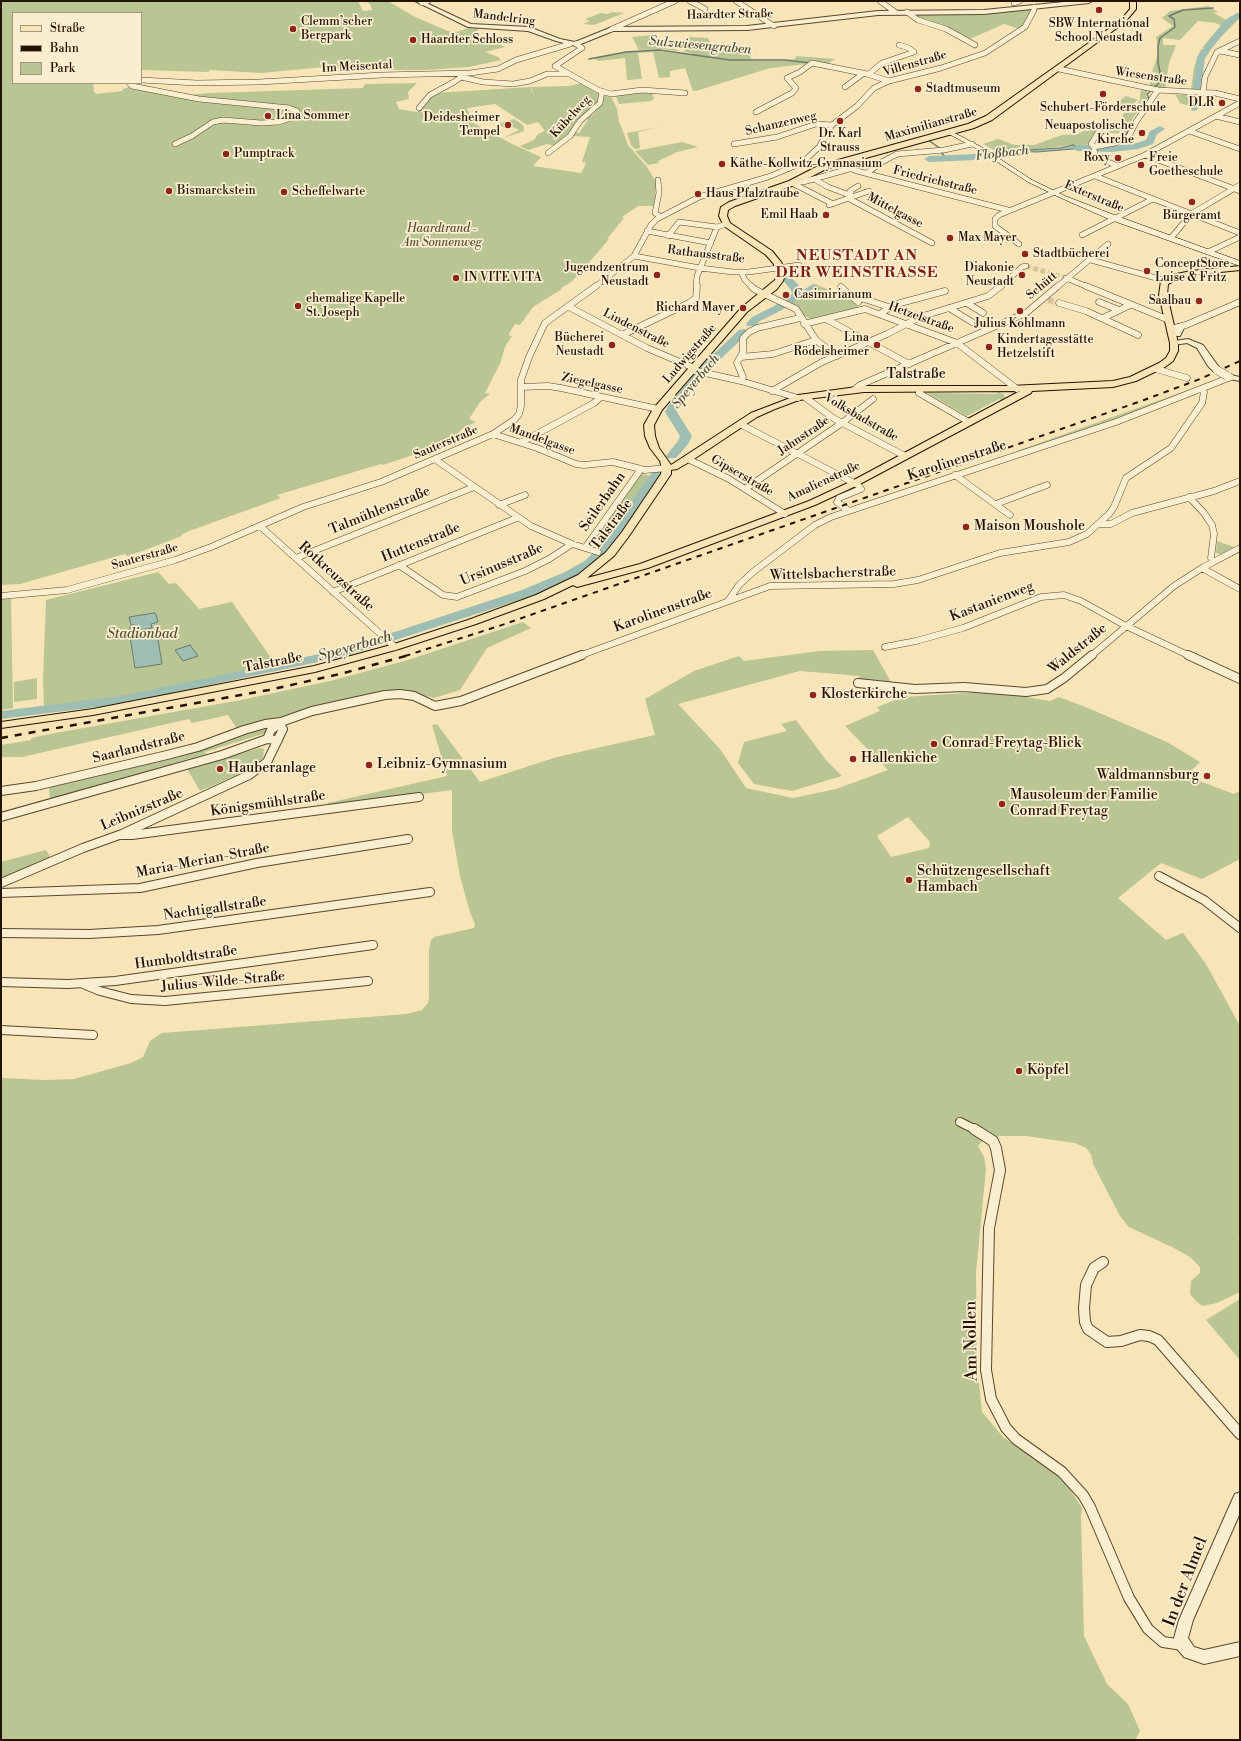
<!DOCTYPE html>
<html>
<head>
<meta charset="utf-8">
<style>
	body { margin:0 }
	#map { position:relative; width:1241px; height:1741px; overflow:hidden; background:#f7e5b8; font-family:"Libre Bodoni",serif }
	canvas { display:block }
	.frame { position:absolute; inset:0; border:2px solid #231300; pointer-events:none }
	.legend { position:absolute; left:12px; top:12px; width:130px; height:72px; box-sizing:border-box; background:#faeed1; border:1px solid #a4967d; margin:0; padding:5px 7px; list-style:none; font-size:12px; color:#231300 }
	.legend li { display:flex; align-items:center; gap:8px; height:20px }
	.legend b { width:20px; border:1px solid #a4967d }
</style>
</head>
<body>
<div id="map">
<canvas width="1241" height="1741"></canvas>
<div class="frame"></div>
<ul class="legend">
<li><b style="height:5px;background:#f7e5b8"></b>Straße</li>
<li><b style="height:5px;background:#231300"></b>Bahn</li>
<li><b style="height:11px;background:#b9c592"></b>Park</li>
</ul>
</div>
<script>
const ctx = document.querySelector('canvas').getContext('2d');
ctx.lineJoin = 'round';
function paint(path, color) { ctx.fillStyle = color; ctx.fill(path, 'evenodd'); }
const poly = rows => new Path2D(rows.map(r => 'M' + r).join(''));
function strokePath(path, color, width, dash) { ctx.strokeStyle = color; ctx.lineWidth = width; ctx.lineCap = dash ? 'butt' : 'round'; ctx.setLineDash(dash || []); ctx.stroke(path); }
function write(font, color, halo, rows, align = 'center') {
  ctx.font = font + ' "Libre Bodoni",serif'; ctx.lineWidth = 3.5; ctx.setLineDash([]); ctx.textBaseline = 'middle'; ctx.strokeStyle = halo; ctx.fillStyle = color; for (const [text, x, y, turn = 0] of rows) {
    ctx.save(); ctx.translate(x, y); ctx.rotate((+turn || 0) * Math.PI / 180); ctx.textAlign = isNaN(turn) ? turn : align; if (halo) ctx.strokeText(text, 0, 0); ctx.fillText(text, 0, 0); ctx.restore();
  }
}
paint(poly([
	[1,1,358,1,363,11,372,10,370,4,365,1,388,1,415,17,448,31,456,32,472,27,480,28,474,34,505,47,485,52,498,57,501,60,469,67,426,70,388,70,388,68,325,69,324,67,261,73,210,70,208,72,141,70,141,13,13,13,13,83,93,83,94,92,97,94,122,91,123,89,129,87,180,96,209,93,363,88,365,84,417,83,408,92,409,99,396,102,399,109,417,112,435,93,531,87,531,91,535,95,532,91,531,87,568,86,583,83,599,91,599,100,567,137,557,146,547,144,528,150,520,146,534,140,538,134,545,131,538,122,527,125,495,104,467,108,470,116,468,120,512,144,541,157,533,166,581,173,585,166,586,162,582,162,590,137,573,136,575,132,579,133,588,120,587,118,594,114,602,103,603,94,611,96,617,109,619,121,628,145,647,167,656,182,655,206,638,206,622,217,624,218,607,239,609,239,581,272,571,282,561,288,562,289,533,307,520,325,515,324,508,335,512,336,505,347,500,364,485,393,490,394,480,402,469,419,476,422,462,429,457,434,416,454,383,465,381,464,277,495,281,498,189,531,181,535,182,536,145,550,127,556,125,554,20,584,1,585],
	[1208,6,1218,12,1214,13,1226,20,1231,16,1240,16,1240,18,1209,49,1202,48,1221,25,1216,24,1217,23,1198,21,1180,40,1163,38,1163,45,1176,45,1169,63,1165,89,1150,87,1150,82,1155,83,1158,73,1152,72,1159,52,1156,37,1173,26,1162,18,1170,11],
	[1029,9,1032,10,1020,29,1004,24,970,39,950,29,919,19,913,14],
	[613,12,624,13,594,25,583,24,590,21,585,19,601,13,607,14],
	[651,35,657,48,676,49,678,51,663,49,639,50,632,37],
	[689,37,708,38,713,48,748,50,752,61,794,61,795,60,788,59,753,59,795,59,796,56,835,59,829,63,831,65,807,64,770,68,696,91,693,91,685,68,670,71,670,77,659,78,653,52,638,53,642,79,627,80,625,58,599,61,593,58,631,51,658,51,691,55,692,53,684,52],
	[1201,49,1210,51,1201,65,1198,91,1191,90,1194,67],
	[1142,89,1148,90,1146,94,1147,99,1133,118,1125,134,1100,132,1101,129,1105,131,1119,130,1126,122,1123,117,1123,114,1137,105,1140,100,1140,93],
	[637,91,652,93,654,99,651,101,619,104,616,96,619,94],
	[1175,94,1182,95,1195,94,1192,107,1180,103],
	[1126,96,1138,100,1126,109,1113,106],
	[514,119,523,125,524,131,503,138,519,130,513,127,505,128,497,124],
	[660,127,638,132,640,148,635,149,631,145,627,133],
	[1089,128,1097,131,1092,140,1087,144,1090,146,1084,147,1073,145,1040,149,996,151,983,144,998,139,1015,145,1034,145,1062,135,1078,134],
	[682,142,698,147,677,152,658,161,659,163,648,165,635,151],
	[817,285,850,298,858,307,855,310,812,320,803,315,799,308,788,304,799,296,809,292],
	[1191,389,1140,411,1019,452,1017,451],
	[998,392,1004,394,1005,398,1002,400,999,399,967,416,927,393,997,394],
	[640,474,653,476,614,532,603,529],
	[1217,541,1237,548,1221,555,1216,553],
	[158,572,169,584,176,583,199,609,232,602,276,665,112,699,44,709,43,679,46,600],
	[1,599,11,599,13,708,1,710],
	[523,622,531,628,487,648,460,690,434,698,405,690,384,691,335,702,237,729,228,715,192,723,189,719,22,757,1,757,1,745,31,740,31,738,50,734,241,700,330,681,408,660],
	[873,650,892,684,860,681,859,676,800,671,678,704,720,749,746,788,793,798,836,789,888,770,845,726,880,711,877,707,903,697,980,692,998,692,1050,701,1059,697,1088,708,1167,742,1200,762,1186,776,1234,794,1240,791,1240,859,1202,879,1161,863,1118,898,1166,940,1183,933,1206,964,1240,1026,1240,1235,1238,1238,1240,1240,1240,1292,1217,1303,1202,1306,1196,1301,1190,1294,1191,1281,1200,1273,1200,1267,1190,1257,1174,1248,1129,1227,1120,1216,1093,1164,1091,1154,1086,1148,1075,1143,1026,1136,1001,1136,984,1139,978,1146,984,1157,986,1169,976,1273,977,1363,982,1412,1003,1437,1063,1478,1082,1508,1081,1516,1084,1636,1107,1684,1128,1704,1140,1731,1135,1740,1,1740,1,1078,45,1080,74,1079,131,1063,143,1057,150,1041,162,1033,407,1014,422,1010,428,1003,429,998,429,950,431,940,434,937,474,928,475,924,470,912,460,876,452,831,452,790,329,806,328,803,447,776,432,725,437,724,480,782,557,757,655,735,645,699,694,671,739,656,744,661,820,651],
	[908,817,930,842,929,848,891,857,877,836],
	[37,678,37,699,14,702,14,682],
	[796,720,826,760,842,776,792,791,754,784,738,763,744,742,787,731,781,724],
	[264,727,268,727,266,733,205,752,206,754,141,773,139,776,50,800,49,787],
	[260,748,264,749,263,758,253,768,200,791,187,769],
	[46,850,51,858,1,878,1,862],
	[1240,1299,1240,1360,1206,1320]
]), '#b9c592');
const water = poly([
	[1073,145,1078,147,1092,148,1092,149,1073,149,1037,152,1007,151,996,153,994,152,1060,148,1073,145],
	[154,613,156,614,158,622,151,624,152,628,141,630,140,627,134,631,130,630,130,627,135,625,131,625,129,617,154,613],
	[157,633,162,664,135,668,130,637,157,633],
	[190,645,198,656,183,661,175,650,190,645]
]);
paint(water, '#9ebeb4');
strokePath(water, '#6d7a6c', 1);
strokePath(poly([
	[589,59,626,52,659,50,730,60,785,60,811,63],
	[1148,102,1149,99,1147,94,1159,83,1160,72,1158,63,1158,46,1160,38,1175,27,1174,19,1169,16,1183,10,1213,8],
	[1124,138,1142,109],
	[928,140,941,149],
	[941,152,946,158],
	[868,163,870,163]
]), '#6d7a6c', 1.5);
paint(poly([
	[813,284,818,285,807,293,798,297,795,295,813,284]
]), '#9ebeb4');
paint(poly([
	[1237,13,1240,13,1240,18,1231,24,1205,57,1199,108,1195,111,1192,110,1191,108,1197,57,1225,20,1237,13],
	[1160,126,1165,129,1157,134,1153,144,1138,149,1112,152,1077,151,1072,148,1077,145,1112,146,1137,143,1146,140,1150,131,1160,126],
	[1015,147,1018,148,1020,150,1018,152,976,160,929,162,924,159,929,156,976,154,1015,147],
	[857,159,875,161,880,164,875,167,854,164,852,162,857,159],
	[786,275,790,276,800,287,803,295,802,297,782,310,760,321,755,326,747,326,746,324,752,317,774,306,792,294,791,290,781,278,786,275],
	[743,329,747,330,748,332,747,334,710,369,679,407,677,412,692,436,688,444,676,458,668,458,666,456,678,441,680,436,665,412,668,406,702,365,739,330,743,329],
	[657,470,661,471,663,474,609,550,594,566,573,578,532,596,346,656,121,704,1,719,1,711,121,696,343,649,522,590,565,572,586,560,601,544,653,471,657,470]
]), '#9ebeb4');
strokePath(poly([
	[1026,266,1066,278]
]), '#d7c69c', 5, [5, 2.5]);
strokePath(poly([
	[1048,300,1059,303]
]), '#d7c69c', 6, [6, 3]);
const minorFar3 = poly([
	[690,1,705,9],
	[736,1,774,26],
	[880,1,895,12],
	[422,3,428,1],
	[1014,3,1020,1],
	[907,12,918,20,946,29,975,45],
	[612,29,675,1],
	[576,44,582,48,555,66,598,90,611,94,642,90,685,93],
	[1220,51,1240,55],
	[1059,69,1158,90,1215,93,1240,99],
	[869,74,882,63,914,52,909,48,899,45],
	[461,77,483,82,513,84,530,81,547,74,567,74],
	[141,80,197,83,259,82,382,75,470,73,498,69,516,60,570,44],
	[129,83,132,86,199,99,289,108,297,111,294,117,278,122,261,123,223,120,213,122,192,136,175,144],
	[845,87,864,73],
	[1203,93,1205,77,1217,52,1240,41],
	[419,108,430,95,454,82,461,77,462,74],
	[756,112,792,93,796,88,787,78,800,72,812,63,867,74,889,81],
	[1216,116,1240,122],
	[1099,131,1091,144,1094,147,1115,143,1128,138,1136,122,1158,90],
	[1189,131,1240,149],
	[734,144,777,137,816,124,832,125],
	[1094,150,1096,157,1118,166],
	[548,153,570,136,580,121,600,103,602,91],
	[1145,155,1240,191],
	[834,163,857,171,1008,210],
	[867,173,882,162,897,154,944,150,972,144],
	[1095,176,1240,233],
	[814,179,828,187,852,196],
	[658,180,659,193,655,213,661,217],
	[796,181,803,182,849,169],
	[792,183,833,204],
	[848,195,851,192,850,191,858,186],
	[848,198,932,243],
	[829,205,869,191],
	[647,231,711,243],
	[1082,235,1153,199],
	[668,236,679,222,717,227],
	[1171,238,1191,214,1240,185],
	[1019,244,995,226,995,219,999,215,1145,155,1240,103],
	[1208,252,1240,237],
	[634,256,700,268,733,272,749,272,799,265],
	[1091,260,1167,281],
	[741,272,745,280,752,287],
	[1066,278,1088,287],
	[595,287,634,256,651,225,657,219,699,197,768,177,802,163,819,147,832,125,857,106,874,88,889,81,941,68,985,53,1025,27,1034,10,1034,7],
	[696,287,697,276,717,227,727,224],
	[1000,287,1022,267,1026,266],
	[1057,287,1108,244]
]);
const minorFar2 = poly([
	[751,286,754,289,796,309,816,340,837,356],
	[1086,286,1169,320],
	[841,287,858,302],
	[854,298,864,299,920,317],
	[1099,302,1119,310],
	[967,303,983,313],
	[1059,303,1086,311,1138,335],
	[569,307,647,348,694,368],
	[949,308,972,322],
	[880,314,893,305,945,291],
	[1103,318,1130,305],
	[826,319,909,364],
	[804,324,865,309,957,343,1017,389],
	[1171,329,1186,325,1240,302],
	[622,335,689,303,696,298,697,286],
	[741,357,773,354,816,340],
	[1156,369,1187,378],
	[692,370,741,381,798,398],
	[741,381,743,377,737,363,743,352,743,338,749,332,757,328,800,318],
	[521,387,548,386,561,388,658,409],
	[921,389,919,393,969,422],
	[854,390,860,385,1026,313,1058,286],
	[772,391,822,362,887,334,920,317,988,296,1001,286],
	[806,398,833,418,905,456],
	[740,424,858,485,861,489,839,498,837,502,849,511],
	[493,434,537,448,576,464,584,465,613,462,645,470,667,468],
	[522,442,594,403,601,397],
	[688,459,729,479,785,514],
	[436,460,531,526,572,544,598,552],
	[955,475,1010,515],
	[745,489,842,423,873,399],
	[1189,497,1204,513,1212,525,1214,534,1211,558,1213,562],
	[996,504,1047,485],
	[499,505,525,495],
	[1099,524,1111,524,1132,513,1214,491,1240,481],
	[260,526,395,647],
	[585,548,641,469],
	[296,558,474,487],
	[399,565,443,595,457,597,525,571,549,559,572,544],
	[1202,568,1240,589],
	[333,592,517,518],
	[1,596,67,590,175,560,211,547,303,507,381,482,493,434,514,420,519,414,521,406,521,380,529,357,545,323,596,286],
	[728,601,739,585,753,572,815,525,831,517,1116,422,1231,377],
	[885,647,916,641,963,628,1041,597,1064,595,1081,601,1126,626,1190,656],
	[579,656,770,586,894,584,918,580,1000,553,1069,542,1087,534,1109,514,1114,507,1126,478,1171,448,1202,403,1204,392,1201,389],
	[1091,656,1174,586,1202,568,1240,548]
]);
const minorFar1 = poly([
	[1188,655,1240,679],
	[858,683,915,689,964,687,1026,692,1047,689,1064,678,1092,655],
	[267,739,271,730,280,723],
	[1,791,36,786,167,755,198,747,244,730,265,724,281,722,312,711,385,695,400,694,414,696,435,706,461,701,582,655],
	[1,817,222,755,267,739,278,740],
	[122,835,132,835,419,797],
	[1159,876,1204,900,1240,928],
	[1,883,83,848,122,834,249,775,267,762,283,729,279,724],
	[1,893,140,888,257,863,408,839],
	[1,933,89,934,158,930,430,892],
	[1,982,68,984,115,981,373,945],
	[83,984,100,991,131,999,165,1001,368,981],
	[1,1030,93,1035],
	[960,1122,976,1130]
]);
const minor = poly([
	[974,1129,993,1141,996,1148,1000,1170,989,1228,986,1370,991,1399,1006,1428,1016,1439,1062,1472,1083,1495,1090,1507,1129,1598,1148,1629,1163,1642,1183,1645],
	[1103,1262,1094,1268,1086,1285,1084,1308,1085,1322,1088,1329,1107,1342,1121,1341,1140,1335,1149,1336,1158,1340,1240,1434]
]);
const tertiary = poly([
	[415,1,422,1,471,24,529,27,560,39,575,42,612,27,747,26,878,11,984,10,1074,1,1092,1,1089,3,984,14,878,15,747,30,613,31,576,46,556,41,528,31,468,27,415,1],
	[1178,324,1185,326,1180,336,1177,336,1173,334,1174,329,1178,324],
	[1188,339,1203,345,1221,370,1220,372,1214,372,1208,366,1197,348,1187,343,1174,345,1170,343,1174,341,1188,339],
	[1224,374,1240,377,1240,381,1224,378,1224,374],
	[1240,1492,1240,1513,1193,1620,1188,1638,1194,1647,1204,1650,1240,1642,1240,1656,1204,1664,1184,1657,1178,1650,1174,1638,1179,1620,1233,1498,1235,1494,1240,1492]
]);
const secondary = poly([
	[947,131,951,131,983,148,1032,180,1065,196,1117,216,1240,261,1240,266,1111,220,1061,198,1028,182,979,150,947,133,947,131]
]);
const primary = poly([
	[1130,1,1136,1,1136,9,1125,22,992,120,974,128,826,169,795,185,735,206,728,210,727,216,730,223,772,251,781,262,786,272,783,281,777,289,747,312,662,410,654,425,655,436,659,448,671,465,751,413,798,395,864,386,1010,386,1113,381,1130,377,1159,363,1166,358,1170,351,1170,343,1159,295,1161,281,1172,275,1191,271,1240,266,1240,270,1191,275,1178,279,1168,284,1167,295,1178,343,1178,351,1173,361,1165,367,1136,381,1113,387,1032,391,1031,393,858,485,815,505,648,568,577,587,573,585,544,599,476,624,399,649,315,672,93,715,1,728,1,722,93,709,314,666,391,645,468,620,536,595,578,575,606,552,622,532,661,474,662,468,660,461,650,448,645,436,644,425,653,409,741,308,775,280,778,272,773,263,766,255,724,226,719,216,721,207,729,202,789,181,820,165,968,124,986,116,1121,20,1130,9,1130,1],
	[1020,391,852,481,809,501,640,564,587,578,614,556,629,536,671,474,671,470,677,469,691,461,757,417,775,409,799,400,864,392,1020,391]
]);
strokePath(minorFar3, '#58482e', 6);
strokePath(minorFar2, '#58482e', 7);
strokePath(minorFar1, '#58482e', 10);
strokePath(minor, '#58482e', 12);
strokePath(tertiary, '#58482e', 2);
strokePath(secondary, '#231300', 1);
strokePath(primary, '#231300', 2);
strokePath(minorFar3, '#faeed1', 5);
strokePath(minorFar2, '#faeed1', 6);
strokePath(minorFar1, '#faeed1', 8);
strokePath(minor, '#faeed1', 10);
paint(tertiary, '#faeed1');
paint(secondary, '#faeed1');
paint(primary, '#f7e5b8');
strokePath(poly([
	[405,656,499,626,1144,400,1200,379,1240,361]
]), '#231300', 2, [5.5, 5.5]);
strokePath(poly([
	[1,738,269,690,344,673,409,655]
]), '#231300', 2.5, [7, 7]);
const tertiaryBridge = poly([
	[1217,370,1227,376]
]);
strokePath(tertiaryBridge, '#58482e', 9, []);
strokePath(tertiaryBridge, '#faeed1', 8);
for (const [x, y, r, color] of [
	[1099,10,4,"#8f2418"],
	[293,29,4,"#8f2418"],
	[413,40,4,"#8f2418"],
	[918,89,4,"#8f2418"],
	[1103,94,4,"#8f2418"],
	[1222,103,4,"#8f2418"],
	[268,116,4,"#8f2418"],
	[840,121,4,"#8f2418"],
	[508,125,4,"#8f2418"],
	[1142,133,4,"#8f2418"],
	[226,154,4,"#8f2418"],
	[1118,158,4,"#8f2418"],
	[722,164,4,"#8f2418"],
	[1141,165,4,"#8f2418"],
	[169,191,4,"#8f2418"],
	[284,192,4,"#8f2418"],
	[698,194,4,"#8f2418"],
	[1192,202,4,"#8f2418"],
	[826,215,4,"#8f2418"],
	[950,238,4,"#8f2418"],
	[1025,254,4,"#8f2418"],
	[1147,271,4,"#8f2418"],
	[657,275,4,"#8f2418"],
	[1022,275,4,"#8f2418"],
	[456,278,4,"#8f2418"],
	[786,295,4,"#8f2418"],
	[1199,301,4,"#8f2418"],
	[298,306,4,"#8f2418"],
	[743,308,4,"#8f2418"],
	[1020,311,4,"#8f2418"],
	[612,345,4,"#8f2418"],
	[877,345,4,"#8f2418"],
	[989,347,4,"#8f2418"],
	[966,527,4,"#8f2418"],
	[813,695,4,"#8f2418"],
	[934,744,4,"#8f2418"],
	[853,759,4,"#8f2418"],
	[369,765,4,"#8f2418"],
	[220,769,4,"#8f2418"],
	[1207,776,4,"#8f2418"],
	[1002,804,4,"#8f2418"],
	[909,880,4,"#8f2418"],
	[1019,1071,4,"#8f2418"]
]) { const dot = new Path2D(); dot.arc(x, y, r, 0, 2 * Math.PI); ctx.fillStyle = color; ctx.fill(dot); strokePath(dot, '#faeed1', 1.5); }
write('12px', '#231300', '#faeed1', [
	["Haardter Straße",730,15,-1],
	["Mandelring",504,18,7],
	["Villenstraße",915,64,-16],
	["Im Meisental",357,67,-3],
	["Wiesenstraße",1151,77,8],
	["Kübelweg",571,117,-47],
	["Schanzenweg",781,124,-13],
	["Maximilianstraße",931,125,-16],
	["Friedrichstraße",935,181,14],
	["Exterstraße",1094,197,23],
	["Mittelgasse",895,211,28],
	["Rathausstraße",706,255,7],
	["Schütt",1042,286,-40],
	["Hetzelstraße",921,318,20],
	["Lindenstraße",636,329,27],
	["Ludwigstraße",690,354,-49],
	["Ziegelgasse",592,384,12],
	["Volksbadstraße",861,418,30],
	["Jahnstraße",804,436,-34],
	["Mandelgasse",542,440,20],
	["Sauterstraße",446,443,-23],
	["Gipserstraße",742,476,30],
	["Amalienstraße",824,482,-25],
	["Sauterstraße",145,557,-16]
]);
write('12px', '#231300', '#faeed1', [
	["Clemm’scher",301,22],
	["Bergpark",301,36],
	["SBW International",1099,24,"center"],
	["School Neustadt",1099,38,"center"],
	["Haardter Schloss",421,40],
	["Stadtmuseum",926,89],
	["DLR",1214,103,"right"],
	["Schubert-Förderschule",1103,108,"center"],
	["Lina Sommer",276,116],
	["Deidesheimer",500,118,"right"],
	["Tempel",500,132,"right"],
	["Neuapostolische",1134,126,"right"],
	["Kirche",1134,140,"right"],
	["Dr. Karl",840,134,"center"],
	["Strauss",840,148,"center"],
	["Pumptrack",234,154],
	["Roxy",1110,158,"right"],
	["Freie",1149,158],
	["Goetheschule",1149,172],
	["Käthe-Kollwitz-Gymnasium",730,164],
	["Bismarckstein",177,191],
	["Scheffelwarte",292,192],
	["Haus Pfalztraube",706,194],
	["Emil Haab",818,215,"right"],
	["Bürgeramt",1192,216,"center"],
	["Max Mayer",958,238],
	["Stadtbücherei",1033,254],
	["ConceptStore",1155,264],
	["Luise & Fritz",1155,278],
	["Jugendzentrum",649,268,"right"],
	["Neustadt",649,282,"right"],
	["Diakonie",1014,268,"right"],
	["Neustadt",1014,282,"right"],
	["IN VITE VITA",464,278],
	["Casimirianum",794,295],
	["ehemalige Kapelle",306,299],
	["St. Joseph",306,313],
	["Saalbau",1191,301,"right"],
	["Richard Mayer",735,308,"right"],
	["Julius Kohlmann",1020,324,"center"],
	["Bücherei",604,338,"right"],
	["Neustadt",604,352,"right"],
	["Lina",869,338,"right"],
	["Rödelsheimer",869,352,"right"],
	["Kindertagesstätte",997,340],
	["Hetzelstift",997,354]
], 'left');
write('italic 12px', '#585133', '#faeed1', [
	["Haardtrand -",442,229],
	["Am Sonnenweg",442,243]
]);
write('italic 13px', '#4e4f3f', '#faeed1', [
	["Sulzwiesengraben",700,46,5],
	["Floßbach",1002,154,-7],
	["Speyerbach",696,382,-50]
]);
write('14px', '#231300', '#faeed1', [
	["Talstraße",916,375],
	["Karolinenstraße",957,461,-18],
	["Seilerbahn",603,502,-55],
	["Talmühlenstraße",380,511,-22],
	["Talstraße",612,525,-53],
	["Huttenstraße",421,543,-22],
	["Ursinusstraße",502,565,-23],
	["Wittelsbacherstraße",833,574,-2],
	["Rotkreuzstraße",336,577,42],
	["Kastanienweg",992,602,-21],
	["Karolinenstraße",663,611,-20],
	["Waldstraße",1078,649,-39],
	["Talstraße",273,663,-11],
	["Saarlandstraße",139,748,-14],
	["Königsmühlstraße",268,804,-8],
	["Leibnizstraße",142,810,-23],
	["Maria-Merian-Straße",203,861,-11],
	["Nachtigallstraße",215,909,-8],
	["Humboldtstraße",186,958,-8],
	["Julius-Wilde-Straße",223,982,-5]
]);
write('14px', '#231300', '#faeed1', [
	["Maison Moushole",974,527],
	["Klosterkirche",821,695],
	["Conrad-Freytag-Blick",942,744],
	["Hallenkiche",861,759],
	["Leibniz-Gymnasium",377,765],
	["Hauberanlage",228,769],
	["Waldmannsburg",1199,776,"right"],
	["Mausoleum der Familie",1010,796],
	["Conrad Freytag",1010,812],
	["Schützengesellschaft",917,872],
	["Hambach",917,888],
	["Köpfel",1027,1071]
], 'left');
write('italic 14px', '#585133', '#faeed1', [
	["Stadionbad",142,635]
]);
ctx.letterSpacing = '1px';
write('bold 15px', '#7a1f14', '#faeed1', [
	["NEUSTADT AN",857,256],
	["DER WEINSTRASSE",857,273]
]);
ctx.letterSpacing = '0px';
write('italic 15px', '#4e4f3f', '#faeed1', [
	["Speyerbach",355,647,-16]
]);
write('17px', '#231300', '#faeed1', [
	["Am Nollen",972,1341,-91],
	["In der Almel",1186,1582,-69]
]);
</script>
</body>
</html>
